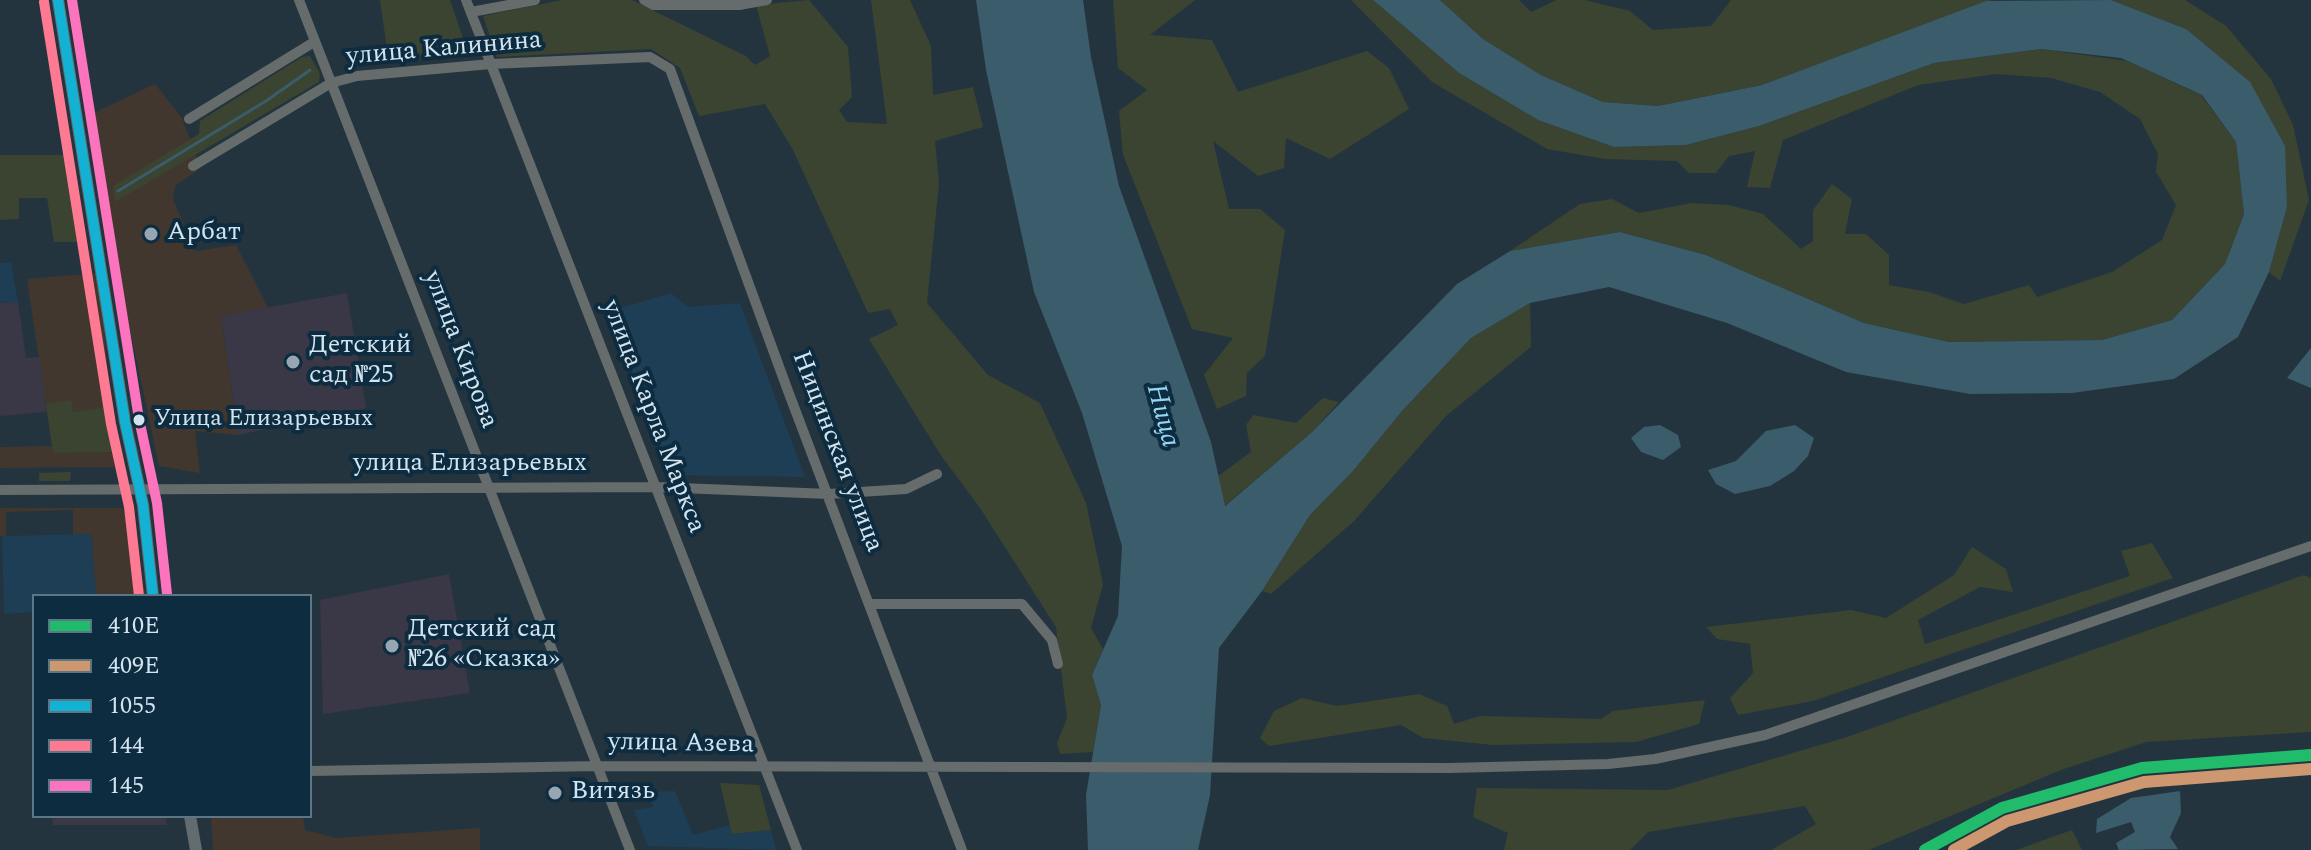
<!DOCTYPE html>
<html>
<head>
<meta charset="utf-8">
<style>
	body { margin:0 }
	#map { position:relative; width:2311px; height:850px; overflow:hidden; background:#24343f; font-family:Spectral,serif }
	canvas { display:block }
	.legend { position:absolute; left:32px; top:594px; width:280px; height:224px; box-sizing:border-box; background:#0e2c3f; border:2px solid #5d7686; margin:0; padding:10px 14px; list-style:none; font-size:24px; color:#d3e4f1 }
	.legend li { display:flex; align-items:center; gap:16px; height:40px }
	.legend b { width:40px; border:2px solid #5d7686 }
</style>
</head>
<body>
<div id="map">
<canvas width="2311" height="850"></canvas>
<ul class="legend">
<li><b style="height:10px;background:#20bc6c"></b>410E</li>
<li><b style="height:10px;background:#cd976f"></b>409E</li>
<li><b style="height:10px;background:#13b2d5"></b>1055</li>
<li><b style="height:10px;background:#fe7a93"></b>144</li>
<li><b style="height:10px;background:#fc73be"></b>145</li>
</ul>
</div>
<script>
const ctx = document.querySelector('canvas').getContext('2d');
ctx.lineJoin = 'round';
function paint(path, color) { ctx.fillStyle = color; ctx.fill(path, 'evenodd'); }
const poly = rows => new Path2D(rows.map(r => 'M' + r).join(''));
function strokePath(path, color, width, dash) { ctx.strokeStyle = color; ctx.lineWidth = width; ctx.lineCap = dash ? 'butt' : 'round'; ctx.setLineDash(dash || []); ctx.stroke(path); }
function write(font, color, halo, rows, align = 'center') {
  ctx.font = font + ' Spectral,serif'; ctx.lineWidth = 8; ctx.setLineDash([]); ctx.textBaseline = 'middle'; ctx.strokeStyle = halo; ctx.fillStyle = color; for (const [text, x, y, turn = 0] of rows) {
    ctx.save(); ctx.translate(x, y); ctx.rotate((+turn || 0) * Math.PI / 180); ctx.textAlign = isNaN(turn) ? turn : align; if (halo) ctx.strokeText(text, 0, 0); ctx.fillText(text, 0, 0); ctx.restore();
  }
}
paint(poly([
	[155,84,182,118,201,168,175,186,173,200,196,251,236,245,268,308,221,317,238,435,195,431,200,473,159,466,85,117],
	[99,273,116,467,0,468,0,447,52,446,27,279],
	[0,508,123,508,146,596,96,596,91,534,73,535,73,510,6,512,6,536,0,536],
	[211,816,303,816,305,830,336,838,480,828,480,850,213,850]
]), '#42372e');
paint(poly([
	[11,262,18,302,0,303,0,263],
	[671,293,688,307,740,303,805,477,668,475,604,313],
	[91,534,96,596,34,596,34,612,4,614,2,536],
	[675,791,693,835,730,825,733,834,771,830,776,850,648,846,634,810,653,807,648,792]
]), '#1d3e55');
paint(poly([
	[347,293,366,408,238,435,221,316],
	[18,302,26,358,39,357,47,412,0,416,0,303],
	[449,574,470,693,323,714,320,600],
	[52,816,166,816,167,825,53,825]
]), '#3a3746');
paint(poly([
	[380,0,450,0,468,53,389,63],
	[562,0,632,0,746,56,755,65,770,56,756,5,809,0,848,47,852,97,839,110,847,122,887,124,871,0,910,0,931,46,933,95,973,87,983,127,935,141,939,183,927,303,988,375,1040,403,1086,503,1103,584,1091,628,1103,649,1092,675,1101,705,1093,752,1060,754,1057,743,1067,718,1056,627,980,508,940,454,869,339,898,325,890,309,868,313,792,148,765,104,699,116,680,68,651,49,497,57,483,16],
	[1113,0,1195,0,1150,35,1212,40,1238,92,1367,51,1389,68,1409,109,1330,159,1286,138,1284,168,1258,176,1213,141,1229,209,1260,209,1285,230,1265,356,1247,373,1246,396,1217,409,1204,375,1233,338,1192,329,1123,155,1119,111,1147,90,1118,68],
	[1351,0,1373,0,1459,73,1538,120,1614,147,1686,145,1759,126,1934,63,2041,49,2127,61,2201,95,2236,142,2244,214,2225,264,2172,320,2102,340,1949,342,1864,323,1706,255,1620,232,1510,251,1580,204,1612,199,1639,213,1692,203,1729,205,1763,214,1801,249,1813,241,1813,210,1832,184,1852,199,1845,234,1866,234,1889,255,1889,285,1929,292,1964,304,2029,285,2037,297,2112,272,2162,240,2176,205,2156,172,2158,154,2140,119,2100,92,2051,78,1996,74,1918,85,1783,140,1770,188,1747,187,1755,151,1729,156,1716,173,1689,173,1677,161,1605,159,1547,149,1432,82],
	[1440,0,1519,0,1531,12,1557,0,1585,0,1630,11,1653,30,1711,26,1731,0,1992,0,1762,85,1658,106,1603,102,1541,75,1483,39],
	[2111,0,2185,0,2226,26,2271,79,2293,125,2309,200,2280,281,2269,272,2287,207,2186,29],
	[310,56,320,74,319,82,115,202,113,186,199,134,200,121,302,57],
	[0,155,67,155,80,242,54,242,47,198,19,198,19,219,0,220],
	[1530,303,1531,347,1446,416,1354,521,1271,594,1262,591,1310,515,1353,471,1402,411,1471,338],
	[1323,398,1339,402,1312,432,1224,506,1218,476,1251,452,1246,425,1253,415,1296,423],
	[71,400,73,412,106,407,113,452,53,453,46,404],
	[71,472,70,481,39,481,39,473],
	[2152,543,2173,578,1813,701,1738,715,1730,698,1753,673,1750,644,1717,639,1706,627,1851,610,1886,618,1954,575,1972,547,2006,569,2013,592,1980,587,1918,620,1925,644,2130,576,2121,551],
	[2304,575,2311,578,2311,732,2146,742,2061,770,1869,850,1771,850,1816,824,1805,806,1648,832,1630,850,1504,850,1508,833,1473,817,1477,788,1668,790,1847,737],
	[1419,694,1447,706,1454,724,1480,716,1601,719,1613,711,1705,700,1699,724,1636,742,1493,745,1423,738,1401,725,1269,746,1260,738,1274,711,1302,698,1337,706],
	[720,783,759,785,771,830,732,834],
	[2072,830,2082,850,2016,850]
]), '#3a4431');
paint(poly([
	[976,0,1083,0,1091,57,1119,186,1211,442,1225,506,1312,432,1457,284,1510,251,1620,232,1706,255,1864,323,1949,342,2102,340,2172,320,2225,264,2244,214,2236,142,2202,95,2121,58,2041,49,1934,63,1759,126,1686,145,1614,147,1538,120,1459,73,1373,0,1440,0,1483,39,1541,75,1603,102,1658,106,1762,85,1986,1,2111,0,2186,29,2250,82,2285,146,2287,207,2269,272,2238,337,2174,379,2072,393,1970,394,1846,372,1727,323,1609,287,1530,303,1471,338,1402,411,1353,471,1310,515,1262,591,1219,648,1210,795,1198,850,1088,850,1086,795,1101,705,1092,675,1118,616,1122,546,1082,413,1034,292,986,70],
	[2311,348,2311,388,2287,378],
	[1660,425,1678,435,1681,447,1663,460,1641,452,1631,438,1644,427],
	[1795,425,1814,438,1808,456,1794,471,1770,486,1735,494,1716,484,1708,470,1736,461,1766,431],
	[2180,791,2181,813,2170,837,2178,849,2119,850,2116,843,2135,832,2131,822,2096,833,2097,819,2131,798]
]), '#3a5c6b');
strokePath(poly([
	[118,191,266,101,310,70]
]), '#3a5c6b', 3);
strokePath(poly([
	[299,0,630,850],
	[466,0,797,850],
	[644,0,653,5,739,5,767,0],
	[471,12,535,0],
	[189,119,314,42],
	[193,166,331,83,357,76,491,64,650,57,670,69,788,391,962,850],
	[0,490,656,487,829,494,906,489,937,474],
	[871,604,1022,604,1052,640,1058,664],
	[310,771,599,766,1450,768,1608,764,1655,759,1765,735,2311,546]
]), '#656c6b', 10);
strokePath(poly([
	[58,0,125,422,143,505,153,596],
	[190,816,196,850]
]), '#626c6e', 12);
strokePath(poly([
	[58,0,125,422,143,505,153,596]
]), '#13b2d5', 10);
strokePath(poly([
	[44,2,111,424,129,507,139,596]
]), '#fe7a93', 10);
strokePath(poly([
	[72,0,139,419,157,503,167,594]
]), '#fc73be', 10);
strokePath(poly([
	[1925,850,2002,808,2142,768,2311,755]
]), '#20bc6c', 12);
strokePath(poly([
	[1954,850,2007,821,2144,782,2311,769]
]), '#cd976f', 12);
for (const [x, y, r, color] of [
	[151,234,8,"#96a6b3"],
	[293,362,8,"#96a6b3"],
	[139,420,7,"#d3e4f1"],
	[392,646,8,"#96a6b3"],
	[555,793,8,"#96a6b3"]
]) { const dot = new Path2D(); dot.arc(x, y, r, 0, 2 * Math.PI); ctx.fillStyle = color; ctx.fill(dot); strokePath(dot, '#0e2c3f', 3); }
write('24px', '#d3e4f1', '#0e2c3f', [
	["Улица Елизарьевых",154,420]
], 'left');
write('26px', '#d3e4f1', '#0e2c3f', [
	["улица Калинина",444,50,-5],
	["улица Кирова",459,350,69],
	["улица Карла Маркса",652,417,69],
	["Ницинская улица",836,452,69],
	["улица Елизарьевых",470,465],
	["улица Азева",681,745,1]
]);
write('26px', '#d3e4f1', '#0e2c3f', [
	["Арбат",167,234],
	["Детский",309,347],
	["сад №25",309,377],
	["Детский сад",408,631],
	["№26 «Сказка»",408,661],
	["Витязь",571,793]
], 'left');
write('italic 28px', '#94d5f2', '#0e2c3f', [
	["Ница",1161,416,75]
]);
</script>
</body>
</html>
